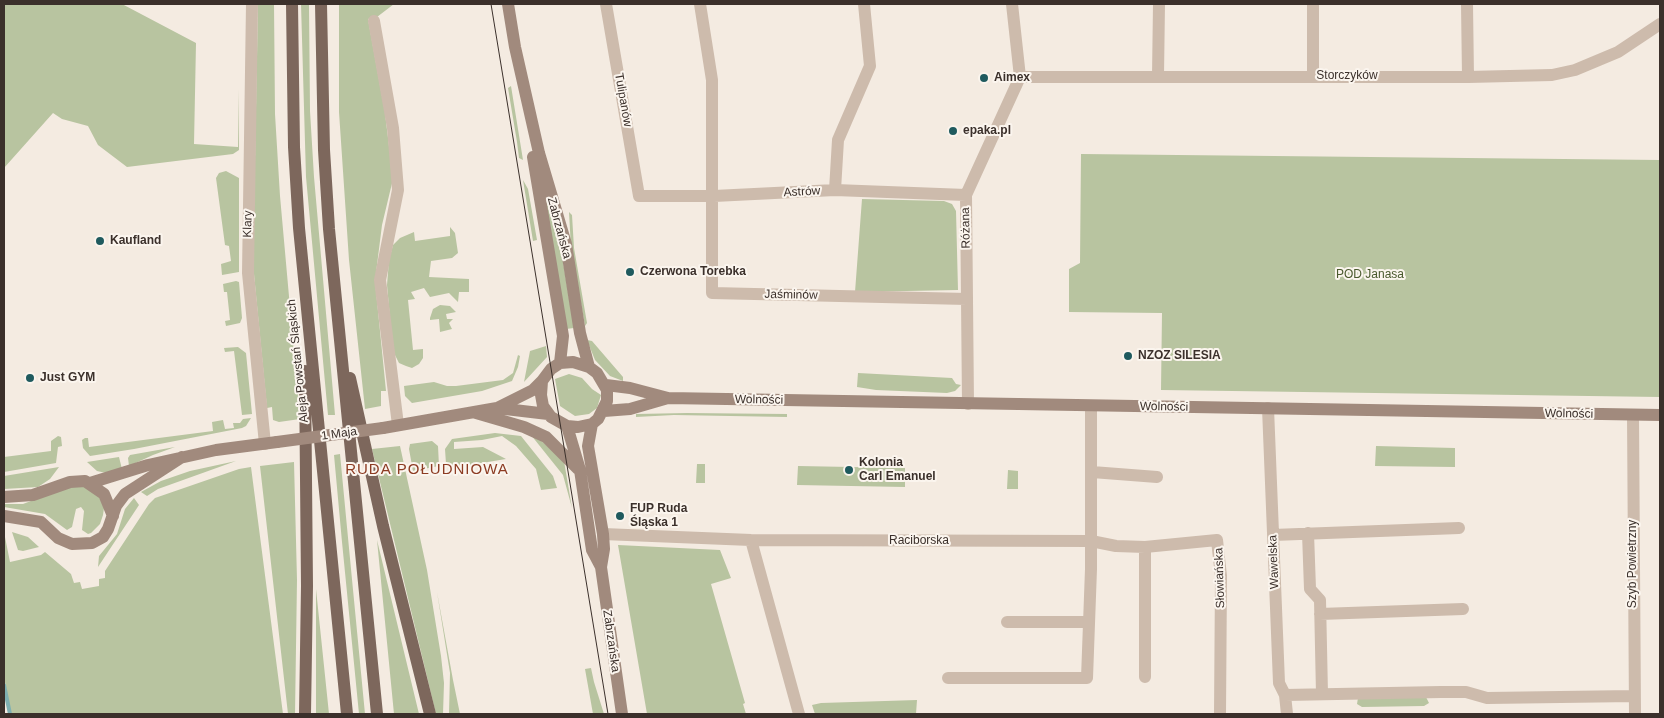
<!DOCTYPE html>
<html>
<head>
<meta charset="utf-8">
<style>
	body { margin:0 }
	#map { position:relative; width:1664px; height:718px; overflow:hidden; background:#f4ebe1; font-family:Helvetica,sans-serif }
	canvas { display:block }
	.frame { position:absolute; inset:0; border:5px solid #3b302b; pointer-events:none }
</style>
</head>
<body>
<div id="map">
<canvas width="1664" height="718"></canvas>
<div class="frame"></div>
</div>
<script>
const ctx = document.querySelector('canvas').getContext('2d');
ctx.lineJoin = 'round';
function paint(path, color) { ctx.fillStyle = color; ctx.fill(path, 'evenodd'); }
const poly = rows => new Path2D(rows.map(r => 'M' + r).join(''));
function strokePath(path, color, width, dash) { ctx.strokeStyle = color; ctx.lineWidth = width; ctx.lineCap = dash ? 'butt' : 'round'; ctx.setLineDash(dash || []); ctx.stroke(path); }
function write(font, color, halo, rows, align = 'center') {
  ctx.font = font + ' Helvetica,sans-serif'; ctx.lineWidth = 4; ctx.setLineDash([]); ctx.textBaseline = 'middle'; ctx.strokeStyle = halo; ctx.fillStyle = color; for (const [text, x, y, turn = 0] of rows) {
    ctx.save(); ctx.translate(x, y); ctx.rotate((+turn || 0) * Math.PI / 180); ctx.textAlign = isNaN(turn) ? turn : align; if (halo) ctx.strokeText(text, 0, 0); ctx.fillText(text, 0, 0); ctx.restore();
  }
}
paint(poly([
	[4,4,122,4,196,43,194,144,238,147,239,89,239,150,233,154,127,167,98,145,88,126,62,119,53,113,4,168],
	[258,4,274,4,275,114,280,196,300,419,279,422,273,420,272,407,267,408,253,264],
	[301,4,309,4,310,111,314,177,335,415,328,415,306,177],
	[339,4,394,4,377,17,368,19,385,113,393,179,382,225,375,281,386,391,381,391,381,406,365,409,349,260,339,112],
	[511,86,523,160,519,158,517,142,508,88],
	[1081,154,1660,160,1660,397,1161,390,1162,313,1069,312,1069,269,1080,263],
	[226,171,239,178,239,272,222,275,221,264,231,261,229,246,225,245,216,178,219,173],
	[523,180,528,189,537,240,533,241],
	[545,196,560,244,574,328,566,329],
	[862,199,944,201,952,204,956,211,958,290,855,292],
	[569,212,572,215,574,248,587,323,585,326,571,248],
	[450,227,455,233,458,253,452,258,431,261,429,277,469,279,469,292,459,292,458,302,449,293,430,297,424,288,411,292,415,299,408,300,413,350,423,349,423,358,419,364,412,368,406,366,399,363,393,351,387,285,389,260,393,245,400,238,414,232,415,241,450,236],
	[236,281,239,282,242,318,240,323,226,326,225,321,230,320,227,292,224,292,223,284],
	[440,305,450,306,456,312,446,314,447,319,453,319,449,323,452,329,440,332,439,319,430,320,430,318,433,309],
	[587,340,592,341,623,377,623,381,610,376,595,360],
	[546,346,547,357,524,382,530,351],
	[238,347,246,353,252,414,242,415,234,351,225,352,224,348],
	[518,355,520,356,518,367,512,381,482,391,412,403,405,396,404,386,434,382,447,386,456,386,503,380,513,373],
	[858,373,952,378,956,384,961,385,955,391,947,393,876,390,857,387],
	[569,374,582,378,592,389,601,395,597,408,589,414,575,416,560,406,555,379],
	[687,413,787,414,787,417,674,415,636,417,636,414],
	[251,418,246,426,242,428,134,449,90,456,83,448,82,440,85,438,88,438,89,447,213,431,212,422,223,420,225,429,234,428,233,423,240,423,243,419],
	[495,433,521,436,553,476,557,488,541,490,536,469,516,446,502,436,482,440,454,442,454,449,483,447,506,459,451,468,446,464,445,449,452,439],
	[531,435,538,438,564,461,572,508,563,475],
	[58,436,61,437,62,446,58,447,56,463,4,472,4,457,51,451,51,441],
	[432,441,438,446,439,466,413,471,409,449,410,444],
	[400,446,427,570,441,656,444,683,443,714,436,714,372,449],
	[1376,446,1455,448,1455,467,1375,466],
	[175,447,153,455,129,466,128,458,130,455],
	[340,454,351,569,365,714,359,714,342,542,334,455],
	[119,457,122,469,106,473,97,471,87,462],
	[236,461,158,489,147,496,141,492,161,481,190,471],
	[294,462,297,580,295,714,288,714,260,466],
	[697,464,705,464,705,483,696,483],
	[798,466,905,468,905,487,797,485],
	[59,467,50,479,38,487,4,489,4,476],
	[251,467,283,714,11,714,4,677,4,532,10,562,41,555,45,552,71,574,74,583,80,582,82,589,99,586,99,579,105,578,105,571,149,504,155,498,239,469],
	[1008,470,1018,471,1018,489,1007,489],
	[68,487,86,487,99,496,104,508,103,515,100,524,91,533,88,534,82,530,84,511,81,507,76,509,72,527,67,530,45,514,4,507,4,504,23,504],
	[134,498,139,505,98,567,99,556,117,534,125,509],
	[12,532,28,537,39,547,23,551,18,550],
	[377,540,419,714,394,714],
	[618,545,720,550,731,578,711,584,745,703,743,704,746,714,647,714],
	[316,589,329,714,316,714],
	[437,592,453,680,460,714,449,714,450,673],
	[591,668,594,682,604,714,593,714,585,669],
	[1426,697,1429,703,1424,706,1362,707,1357,704,1358,698],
	[917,700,916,714,815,714,812,705,821,703]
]), '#b8c4a0');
strokePath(poly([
	[4,685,10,714]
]), '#7fb0b2', 4);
strokePath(poly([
	[252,4,248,273,265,444],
	[606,4,639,196,714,196,835,190,966,195],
	[700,4,712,80,712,293,967,299],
	[1313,4,1313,76],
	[1467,4,1468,77],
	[374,21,393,128,398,190,380,280,398,425],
	[1158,76,1159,4],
	[1020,77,1468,77,1552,75,1575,70,1618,52,1660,24],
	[835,190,838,140,870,66,864,4],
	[968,404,966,195,1020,77,1012,4],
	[1268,408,1279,683,1285,695,1287,714],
	[1633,415,1635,714],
	[1092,472,1157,477],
	[1308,533,1310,589,1320,600,1322,694],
	[603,534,751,540,1091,541,1116,546,1145,547,1217,540,1221,576,1220,714],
	[1273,535,1459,528],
	[751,540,799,714],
	[1145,547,1145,677],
	[1320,614,1463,609],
	[1007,622,1089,622],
	[948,678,1087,678,1091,569,1091,406],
	[1285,695,1441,692,1466,692,1487,698,1634,696]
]), '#cdbbac', 12);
strokePath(poly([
	[508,4,515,47,539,153,566,244,580,333,589,367],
	[533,157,563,336,560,363],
	[573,362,589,367,597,373,607,390,607,401,598,419,592,424,578,427,567,426,551,417,543,406,541,395,542,381,551,369,560,363,573,362],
	[606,385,630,388,668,398,1660,415],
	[497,408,548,414],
	[604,411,630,409,668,398],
	[476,413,524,427,546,437,578,469],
	[592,424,588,446,603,534,604,549,601,567,622,714],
	[567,426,580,470,592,550,601,567],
	[383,428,497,408,533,390,542,381],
	[90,483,148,465,216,450,277,442],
	[4,497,33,495,70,482,85,481,104,494,113,516],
	[4,516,41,522,58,538,72,544,92,543,103,537,108,529,116,506,125,494,182,457]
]), '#a18a7d', 12);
strokePath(poly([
	[292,4,294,147,299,228,347,714],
	[321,4,324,150,329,229,377,714],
	[350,378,383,526,430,714],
	[305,714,307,586,305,371]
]), '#7d675c', 12);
strokePath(poly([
	[491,4,608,714]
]), '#3b302b', 1);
strokePath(poly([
	[277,442,383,428]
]), '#a18a7d', 12);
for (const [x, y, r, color] of [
	[984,78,5,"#1f5a5e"],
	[953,131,5,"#1f5a5e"],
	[100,241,5,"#1f5a5e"],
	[630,272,5,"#1f5a5e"],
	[1128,356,5,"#1f5a5e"],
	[30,378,5,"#1f5a5e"],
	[849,470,5,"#1f5a5e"],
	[620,516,5,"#1f5a5e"]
]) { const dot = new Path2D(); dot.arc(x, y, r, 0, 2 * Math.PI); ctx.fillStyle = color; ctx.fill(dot); strokePath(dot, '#fbf5ee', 2); }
write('12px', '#3b302b', '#fbf5ee', [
	["Storczyków",1347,76],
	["Tulipanów",623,100,80],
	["Astrów",802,192,-3],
	["Klary",248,224,-89],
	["Zabrzańska",559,228,75],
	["Różana",966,228,-91],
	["Jaśminów",791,295,1],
	["Aleja Powstań Śląskich",298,361,-96],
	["Wolności",759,400,1],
	["Wolności",1164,407,1],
	["Wolności",1569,414,1],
	["1 Maja",339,434,-8],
	["Raciborska",919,541],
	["Wawelska",1274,562,-92],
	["Szyb Powietrzny",1633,564,-90],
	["Słowiańska",1220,578,-92],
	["Zabrzańska",611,641,82]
]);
write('bold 12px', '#3b302b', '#fbf5ee', [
	["Aimex",994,78],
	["epaka.pl",963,131],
	["Kaufland",110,241],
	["Czerwona Torebka",640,272],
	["NZOZ SILESIA",1138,356],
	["Just GYM",40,378],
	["Kolonia",859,463],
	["Carl Emanuel",859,477],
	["FUP Ruda",630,509],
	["Śląska 1",630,523]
], 'left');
write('12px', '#4a5a2e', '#fbf5ee', [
	["POD Janasa",1370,275]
]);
ctx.letterSpacing = '1px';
write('15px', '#8c3b22', '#fbf5ee', [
	["RUDA POŁUDNIOWA",427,470]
]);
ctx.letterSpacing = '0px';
</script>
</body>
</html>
